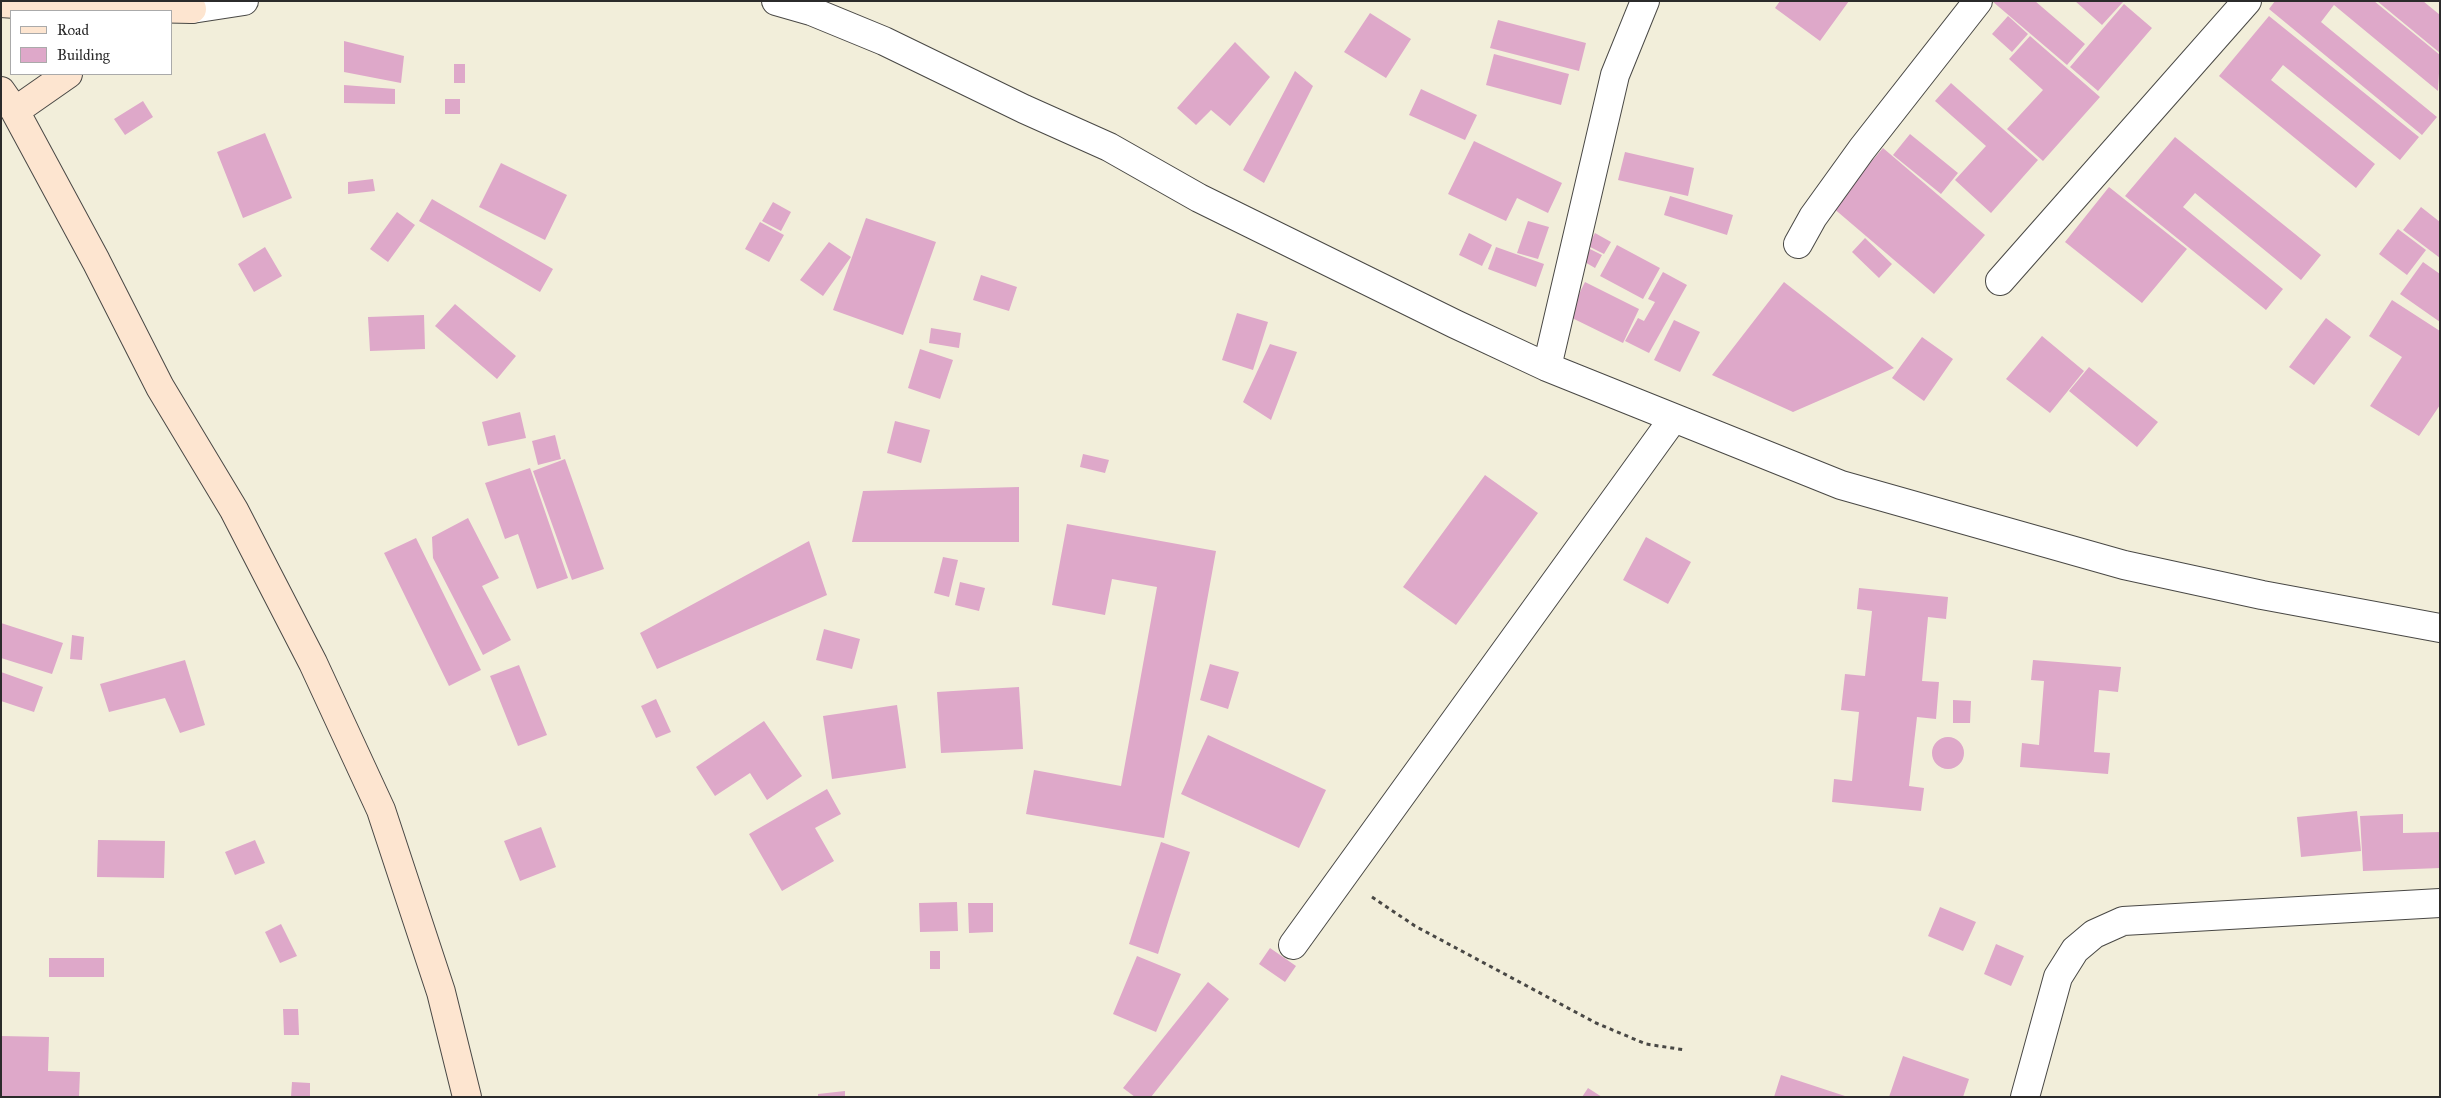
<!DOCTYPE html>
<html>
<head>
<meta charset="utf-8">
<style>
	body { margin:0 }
	#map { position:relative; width:2441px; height:1098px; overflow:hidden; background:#f2eeda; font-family:"IM FELL Great Primer",serif }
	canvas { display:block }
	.frame { position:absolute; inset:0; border:2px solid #2b2b2b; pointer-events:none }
	.legend { position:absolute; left:10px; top:10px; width:162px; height:65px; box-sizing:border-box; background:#fff; border:1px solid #aaa; margin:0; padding:6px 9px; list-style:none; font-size:15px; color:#2b2b2b }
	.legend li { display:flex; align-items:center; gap:10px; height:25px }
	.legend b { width:25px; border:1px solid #aaa }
</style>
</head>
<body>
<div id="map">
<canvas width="2441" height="1098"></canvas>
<div class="frame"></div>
<ul class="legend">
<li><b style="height:6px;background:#fde5d0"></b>Road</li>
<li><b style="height:14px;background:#dea8c9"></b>Building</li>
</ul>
</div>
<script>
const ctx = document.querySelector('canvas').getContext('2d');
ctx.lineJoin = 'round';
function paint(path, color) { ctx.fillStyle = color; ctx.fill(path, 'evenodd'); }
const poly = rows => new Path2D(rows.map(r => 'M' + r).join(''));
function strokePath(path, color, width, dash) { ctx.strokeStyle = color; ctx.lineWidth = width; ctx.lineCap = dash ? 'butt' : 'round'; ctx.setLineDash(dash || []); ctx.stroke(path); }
paint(poly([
	[1780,1,1849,1,1820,41,1775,8],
	[1992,1,2035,1,2085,44,2067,65],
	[2075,1,2122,1,2123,2,2102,25],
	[2275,1,2374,1,2440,55,2438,91,2334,5,2321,22,2437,117,2422,135,2269,9],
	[2377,1,2423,1,2440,15,2440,53],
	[2124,4,2152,28,2098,91,2070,67],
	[1370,13,1411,39,1386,78,1344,52],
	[2008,16,2028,34,2012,52,1992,34],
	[2269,16,2419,137,2400,160,2283,65,2271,80,2375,164,2356,188,2219,76],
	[1498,20,1586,43,1579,71,1490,48],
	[2030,36,2100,97,2043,161,2007,129,2043,90,2009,59],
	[344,41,404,56,401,83,344,72],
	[1235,42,1270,77,1230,126,1211,110,1196,125,1177,108],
	[1494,54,1569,74,1561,105,1486,85],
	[454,64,465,64,465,83,454,83],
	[1295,71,1313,86,1264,183,1243,170],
	[1951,83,2038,160,1991,213,1955,180,1986,146,1935,101],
	[344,85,395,89,395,104,344,103],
	[1421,89,1477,115,1465,140,1409,115],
	[445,99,460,99,460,114,445,114],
	[143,101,153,117,125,135,114,119],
	[265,133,292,198,243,218,217,152],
	[1910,134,1958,173,1941,194,1893,155],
	[2175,137,2321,255,2301,280,2195,193,2183,207,2283,289,2266,310,2125,196],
	[1474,141,1562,183,1548,213,1517,198,1506,221,1448,194],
	[1883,148,1985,235,1934,294,1832,207],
	[1625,152,1694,168,1688,196,1618,180],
	[501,163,567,195,545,240,479,207],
	[373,179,375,191,348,194,348,182],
	[2109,187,2187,249,2142,303,2065,242],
	[1670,196,1733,215,1727,235,1664,215],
	[432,199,553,269,540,292,419,221],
	[773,202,791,212,781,231,762,221],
	[2421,207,2440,222,2440,258,2403,230],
	[397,212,415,225,388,262,370,249],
	[866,218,936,242,903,335,833,310],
	[1528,221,1549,227,1538,259,1517,253],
	[760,222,784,235,769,262,745,249],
	[2398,229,2426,250,2407,275,2379,254],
	[1469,233,1492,245,1482,266,1459,255],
	[1595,233,1611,242,1604,254,1588,246],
	[1865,238,1892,264,1879,278,1852,252],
	[829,242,851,257,823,296,800,280],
	[1617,245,1660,268,1643,299,1600,276],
	[265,247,282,276,254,292,238,264],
	[1496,247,1544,264,1536,287,1488,269],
	[1590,249,1602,255,1595,268,1583,261],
	[2423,262,2440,274,2440,322,2400,294],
	[1663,272,1687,285,1649,353,1625,341,1638,318,1644,321,1655,302,1648,299],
	[981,275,1017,287,1009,311,973,300],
	[1585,282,1639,309,1623,343,1568,316],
	[1784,282,1894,368,1793,412,1712,375],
	[2392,300,2440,331,2440,405,2419,436,2370,406,2402,357,2369,336],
	[455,304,516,356,497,379,435,326],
	[1237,313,1268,322,1253,370,1222,360],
	[424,315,425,349,370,351,368,317],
	[2326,318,2351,337,2314,385,2289,367],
	[1674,320,1700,332,1680,372,1654,360],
	[931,328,961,333,959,348,929,343],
	[2042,336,2084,371,2050,413,2006,379],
	[1922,337,1953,359,1924,401,1892,378],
	[1270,344,1297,352,1271,420,1243,402],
	[920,349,953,360,940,399,908,388],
	[2089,367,2158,422,2137,447,2069,391],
	[520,412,526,438,488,446,482,422],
	[895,421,930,430,921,463,887,453],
	[555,435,561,459,538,465,532,441],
	[1083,454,1109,460,1105,473,1080,467],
	[565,459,604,569,572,580,533,471],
	[530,468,568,578,537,589,518,534,505,539,485,483],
	[1485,475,1538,513,1456,625,1403,587],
	[1019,487,1019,542,852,542,863,491],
	[468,518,499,578,482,586,511,640,483,655,433,558,432,537],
	[1067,524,1216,551,1164,838,1026,814,1034,770,1121,786,1157,587,1112,579,1105,615,1052,605],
	[1646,537,1691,562,1668,604,1623,580],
	[416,538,481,670,449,686,384,553],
	[809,541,827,595,657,669,640,633],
	[943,557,958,560,949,597,934,593],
	[960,582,985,588,979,611,955,605],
	[1859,588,1948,597,1946,619,1928,617,1922,681,1939,682,1936,719,1917,717,1909,786,1924,788,1921,811,1832,802,1834,779,1852,781,1859,712,1841,710,1845,674,1865,676,1872,611,1857,609],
	[1,623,63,643,52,674,1,658],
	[824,629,860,639,852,669,816,660],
	[72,635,84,637,82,660,70,659],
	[185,660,205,725,180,733,165,698,109,712,100,684],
	[2033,660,2121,667,2118,692,2099,690,2094,752,2110,753,2108,774,2020,767,2022,743,2039,745,2044,681,2031,680],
	[1210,664,1239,672,1228,709,1200,700],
	[519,665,547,735,518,746,490,676],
	[1,672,43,687,34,712,1,701],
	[1019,687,1023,749,941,753,937,692],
	[656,699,671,732,656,738,641,706],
	[1953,700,1971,701,1970,723,1953,723],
	[897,705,906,768,832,779,823,716],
	[764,721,802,776,767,800,750,773,715,796,696,767],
	[1208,735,1326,790,1299,848,1181,794],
	'1932 753a16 16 0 1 1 32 0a16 16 0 1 1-32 0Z',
	[827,789,841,814,815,828,834,861,782,891,749,834],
	[2357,811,2361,851,2301,857,2297,817],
	[2403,814,2403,833,2440,832,2440,868,2363,871,2360,816],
	[541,827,556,867,520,881,504,841],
	[98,840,165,841,164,878,97,877],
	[255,840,265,863,235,875,225,852],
	[1161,842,1190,852,1158,954,1129,944],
	[957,902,958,931,920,932,919,903],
	[968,903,993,903,993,932,969,933],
	[1940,907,1976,922,1963,951,1928,936],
	[281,924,297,956,280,963,265,932],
	[1996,944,2024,956,2011,986,1984,974],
	[1270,948,1296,966,1285,982,1259,964],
	[930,951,940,951,940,969,930,969],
	[1137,956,1181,974,1156,1032,1113,1014],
	[49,958,104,958,104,977,49,977],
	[1208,982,1229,999,1151,1097,1135,1097,1123,1088],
	[283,1009,298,1009,299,1035,284,1035],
	[1,1036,49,1037,48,1071,80,1072,79,1097,1,1097],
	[1903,1056,1969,1079,1963,1097,1889,1097],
	[1781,1075,1845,1096,1844,1097,1774,1097],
	[292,1082,310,1083,310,1097,291,1097],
	[1588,1088,1602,1097,1582,1097],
	[845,1091,845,1097,818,1097,818,1094]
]), '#dea8c9');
const street = poly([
	[776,1,811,11,884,41,1024,109,1109,147,1199,198,1455,324,1547,367,1841,485,2124,565,2262,595,2440,628],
	[192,9,244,1],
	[1798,244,1813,217,1862,149,1978,1],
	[2000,281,2247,1],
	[1547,367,1615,75,1645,1],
	[1293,945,1673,419],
	[2025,1097,2058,977,2075,950,2094,934,2123,921,2440,903]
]);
const secondary = poly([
	[1,3,45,6,192,9],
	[1,91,15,111,96,261,160,387,234,510,313,663,381,810,441,992,467,1097],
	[15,111,68,74]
]);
strokePath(street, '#494845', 30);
strokePath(secondary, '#494845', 30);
strokePath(poly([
	[1372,897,1415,926,1596,1023,1646,1044,1685,1050]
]), '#494845', 3, [4, 4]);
strokePath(street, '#fff', 28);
strokePath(secondary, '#fde5d0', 28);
</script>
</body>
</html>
